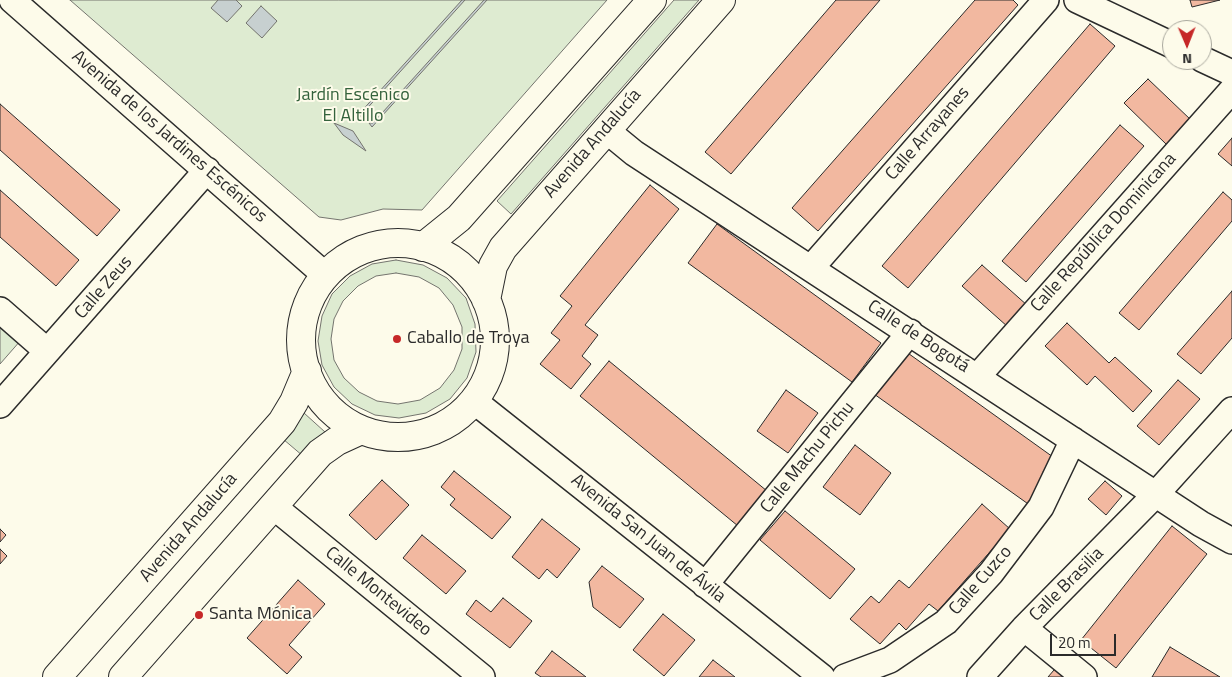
<!DOCTYPE html>
<html>
<head>
<meta charset="utf-8">
<style>
	body { margin:0 }
	#map { position:relative; width:1232px; height:677px; overflow:hidden; background:#fdfbea; font-family:"Titillium Web",sans-serif }
	canvas { display:block }
	.north { position:absolute; left:1162px; top:20px; width:50px; height:50px; box-sizing:border-box; background:#fdfbea; border:1px solid #a9a89e; border-radius:50%; rotate:179deg; font-size:14px; font-weight:700; line-height:20px; text-align:center; color:#2b2b2b }
	.north::after { content:''; display:block; margin:auto; width:18px; height:22px; background:#c62828; clip-path:polygon(50% 0,100% 100%,50% 72%,0 100%) }
	.scale { position:absolute; left:1050px; top:634px; width:66px; height:22px; box-sizing:border-box; border:2px solid #2b2b2b; border-top:0; padding-left:6px; font-size:15px; line-height:18px; white-space:nowrap; color:#2b2b2b; -webkit-text-stroke:4px #fdfbea; paint-order:stroke }
</style>
</head>
<body>
<div id="map">
<canvas width="1232" height="677"></canvas>
<div class="north">N</div>
<div class="scale">20 m</div>
</div>
<script>
const ctx = document.querySelector('canvas').getContext('2d');
ctx.lineJoin = 'round';
function paint(path, color) { ctx.fillStyle = color; ctx.fill(path, 'evenodd'); }
const poly = rows => new Path2D(rows.map(r => 'M' + r).join(''));
function strokePath(path, color, width, dash) { ctx.strokeStyle = color; ctx.lineWidth = width; ctx.lineCap = dash ? 'butt' : 'round'; ctx.setLineDash(dash || []); ctx.stroke(path); }
function write(font, color, halo, rows, align = 'center') {
  ctx.font = font + ' "Titillium Web",sans-serif'; ctx.lineWidth = 4; ctx.setLineDash([]); ctx.textBaseline = 'middle'; ctx.strokeStyle = halo; ctx.fillStyle = color; for (const [text, x, y, turn = 0] of rows) {
    ctx.save(); ctx.translate(x, y); ctx.rotate((+turn || 0) * Math.PI / 180); ctx.textAlign = isNaN(turn) ? turn : align; if (halo) ctx.strokeText(text, 0, 0); ctx.fillText(text, 0, 0); ctx.restore();
  }
}
const green = poly([
	[70,0,607,0,422,210,383,209,341,220,319,217,70,0],
	[674,0,699,0,511,214,497,201,674,0],
	[396,260,423,265,447,278,466,298,475,324,476,352,467,378,450,399,426,413,399,418,375,415,352,404,334,387,322,365,318,341,322,316,332,294,350,276,372,264,396,260],
	[396,273,419,277,439,288,453,305,462,327,462,349,454,370,440,388,420,400,398,404,377,401,359,392,344,378,334,360,331,339,334,319,343,301,358,286,376,276,396,273],
	[0,322,21,340,0,364,0,322],
	[304,413,325,432,303,456,283,439,304,413]
]);
paint(green, '#deebd1');
strokePath(green, '#74746e', 1);
const water = poly([
	[218,0,236,0,242,6,227,22,211,8,218,0],
	[462,0,465,0,362,114,362,118,359,114,462,0],
	[484,0,487,0,372,127,369,123,373,123,484,0],
	[261,6,277,21,262,38,246,23,261,6],
	[334,123,353,131,366,151,343,135,334,123]
]);
paint(water, '#c7d0d0');
strokePath(water, '#74746e', 1);
const building = poly([
	[836,0,880,0,731,174,705,152,836,0],
	[975,0,1013,0,1018,5,818,231,792,208,975,0],
	[1190,0,1220,0,1192,7,1190,0],
	[1090,24,1115,46,908,288,882,266,1090,24],
	[1148,79,1191,120,1167,145,1124,103,1148,79],
	[0,104,120,210,97,236,0,150,0,104],
	[1120,125,1144,146,1026,282,1002,261,1120,125],
	[1232,138,1232,166,1218,154,1232,138],
	[650,185,679,209,585,325,598,335,582,356,591,364,571,389,540,364,560,340,551,333,572,306,560,296,650,185],
	[0,190,79,260,56,286,0,237,0,190],
	[1223,192,1232,200,1232,221,1139,330,1119,313,1223,192],
	[717,224,881,343,852,382,688,263,717,224],
	[982,265,1028,306,1008,327,962,286,982,265],
	[1232,291,1232,338,1201,374,1177,354,1232,291],
	[1067,323,1109,363,1115,357,1152,391,1133,412,1095,376,1087,385,1045,346,1067,323],
	[905,351,1053,457,1043,472,1051,478,1031,506,874,394,905,351],
	[609,361,767,491,738,526,580,396,609,361],
	[1178,380,1200,399,1159,445,1137,426,1178,380],
	[786,390,818,413,788,453,757,431,786,390],
	[855,445,891,473,860,515,823,487,855,445],
	[454,471,511,517,492,539,450,505,455,499,441,487,454,471],
	[382,480,409,505,376,540,349,515,382,480],
	[1105,481,1122,496,1106,515,1088,499,1105,481],
	[982,504,1010,529,938,611,929,604,906,630,899,623,880,644,850,619,871,596,879,603,899,580,909,588,982,504],
	[785,511,855,569,830,599,760,540,785,511],
	[542,519,580,549,557,578,547,569,539,579,512,557,542,519],
	[1172,526,1207,554,1116,668,1081,640,1172,526],
	[0,529,6,535,0,542,0,529],
	[422,535,466,571,446,594,403,558,422,535],
	[0,549,7,556,0,564,0,549],
	[602,566,644,599,620,628,593,607,589,582,602,566],
	[298,580,325,604,289,645,302,657,287,674,247,638,298,580],
	[503,598,532,621,510,648,466,614,476,600,491,612,503,598],
	[663,614,695,640,664,676,633,650,663,614],
	[1170,647,1220,677,1152,677,1170,647],
	[552,651,586,677,541,677,535,673,552,651],
	[713,660,735,677,699,677,713,660],
	[1060,663,1077,677,1048,677,1060,663]
]);
paint(building, '#f2b8a0');
strokePath(building, '#2b2b2b', 1);
const minor = poly([
	[12,0,325,275],
	[1077,0,1172,45],
	[1202,59,1232,73],
	[606,130,634,153,1201,524,1232,541],
	[811,268,1046,0],
	[0,310,47,351],
	[977,377,1232,90],
	[474,401,822,677],
	[0,405,207,170],
	[273,506,482,677],
	[705,585,910,332],
	[1024,628,1084,677],
	[845,677,890,660,946,622,991,573,1041,507,1073,440],
	[980,677,1024,628,1156,494,1232,410]
]);
const major = poly([
	'301 340a97 97 0 1 1 194 0a97 97 0 1 1-194 0Z',
	[423,247,459,218,652,0],
	[486,300,493,266,503,248,721,0],
	[57,677,282,422,294,402,307,371],
	[123,677,320,453,337,441,361,430]
]);
strokePath(minor, '#2b2b2b', 28);
strokePath(major, '#2b2b2b', 30);
strokePath(minor, '#fdfbea', 25);
strokePath(major, '#fdfbea', 28);
for (const [x, y, r, color] of [
	[397,339,5,"#c62828"],
	[199,615,5,"#c62828"]
]) { const dot = new Path2D(); dot.arc(x, y, r, 0, 2 * Math.PI); ctx.fillStyle = color; ctx.fill(dot); strokePath(dot, '#fdfbea', 2); }
write('18px', '#34623c', '#fdfbea', [
	["Jardín Escénico",353,96],
	["El Altillo",353,117]
]);
write('18px', '#2b2b2b', '#fdfbea', [
	["Calle Arrayanes",928,134,-49],
	["Avenida de los Jardines Escénicos",169,137,41],
	["Avenida Andalucía",593,144,-49],
	["Calle República Dominicana",1104,233,-48],
	["Calle Zeus",104,288,-49],
	["Calle de Bogotá",918,337,33],
	["Calle Machu Pichu",808,458,-51],
	["Avenida Andalucía",189,528,-49],
	["Avenida San Juan de Ávila",648,539,39],
	["Calle Cuzco",981,581,-49],
	["Calle Brasilia",1067,585,-45],
	["Calle Montevideo",378,592,39]
]);
write('18px', '#2b2b2b', '#fdfbea', [
	["Caballo de Troya",407,339],
	["Santa Mónica",209,615]
], 'left');
</script>
</body>
</html>
